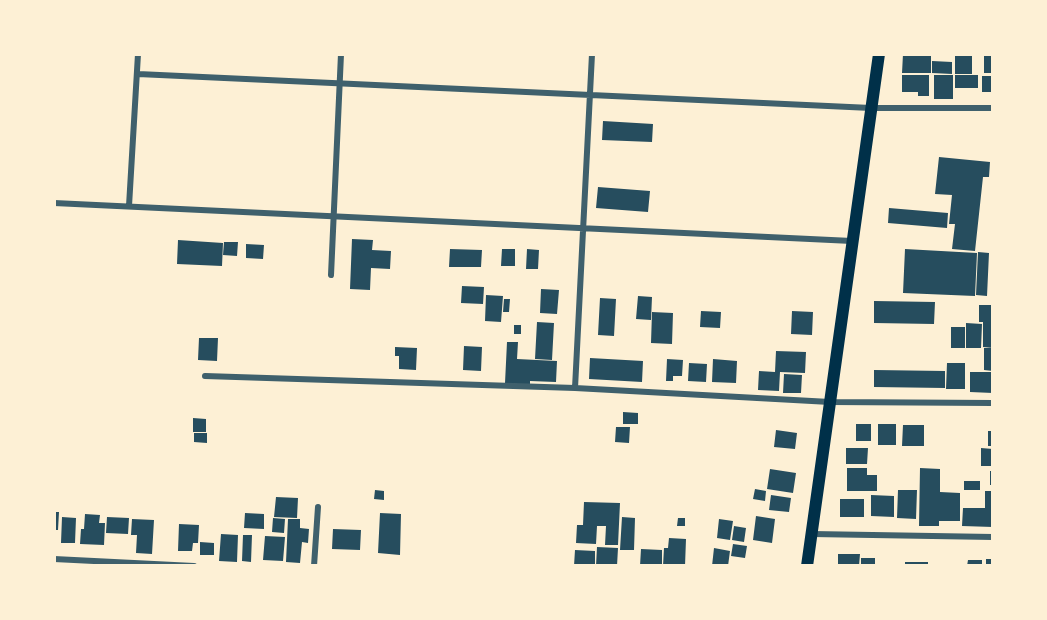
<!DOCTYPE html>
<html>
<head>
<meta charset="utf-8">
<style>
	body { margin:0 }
	#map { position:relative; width:1047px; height:620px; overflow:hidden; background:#fdf0d5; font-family:"PT Sans Narrow",sans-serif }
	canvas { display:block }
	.frame { position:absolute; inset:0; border:56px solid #fdf0d5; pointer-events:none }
</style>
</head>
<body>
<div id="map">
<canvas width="1047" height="620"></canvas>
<div class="frame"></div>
</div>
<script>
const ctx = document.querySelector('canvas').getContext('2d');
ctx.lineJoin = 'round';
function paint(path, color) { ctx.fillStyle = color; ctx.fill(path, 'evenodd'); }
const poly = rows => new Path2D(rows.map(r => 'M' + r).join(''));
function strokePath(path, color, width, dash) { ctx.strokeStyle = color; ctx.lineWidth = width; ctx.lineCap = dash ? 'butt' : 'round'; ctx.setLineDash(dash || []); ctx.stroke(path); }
paint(poly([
	[903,54,931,54,931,73,902,73],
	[984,54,993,54,993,73,984,73],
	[955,55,972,55,972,74,955,74],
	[932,61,952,62,952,74,932,73],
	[902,75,929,75,929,96,918,96,918,92,902,92],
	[934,75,953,75,953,99,934,99],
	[955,75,978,75,978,88,955,88],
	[982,76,993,76,993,92,982,92],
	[603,121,653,124,652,142,602,140],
	[939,157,990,162,989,177,983,177,975,251,952,249,955,224,949,224,952,195,935,194],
	[598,187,650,191,648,212,596,208],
	[889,208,948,213,947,228,888,223],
	[352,239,373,240,372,250,391,251,390,269,371,268,370,290,350,289],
	[178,240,223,243,222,266,177,264],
	[224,242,238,242,237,256,223,255],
	[246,244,264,245,263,259,246,258],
	[450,249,482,250,481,267,449,267],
	[502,249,515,249,515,266,501,266],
	[527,249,539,250,538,269,526,269],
	[905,249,977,253,975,296,903,293],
	[978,252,989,253,987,296,976,295],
	[462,286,484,287,483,304,461,303],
	[541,289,559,290,557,314,540,313],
	[486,295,503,296,501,322,485,321],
	[638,296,652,297,651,320,636,319],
	[600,298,616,299,614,336,598,335],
	[504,299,510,299,509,312,503,312],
	[874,301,935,302,934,324,874,323],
	[979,305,993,305,993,348,983,347,983,322,979,322],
	[701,311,721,312,720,328,700,327],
	[792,311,813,312,812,335,791,334],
	[652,312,673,313,672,344,651,343],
	[537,322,554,323,552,360,535,359],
	[966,323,982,324,981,348,966,348],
	[514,325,521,325,521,334,514,334],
	[951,327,965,327,965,348,951,348],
	[199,338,218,338,217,361,198,360],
	[507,342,518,342,517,359,557,361,556,382,530,381,530,385,505,383],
	[464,346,482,347,481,371,463,370],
	[395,347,417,348,416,370,399,369,399,356,395,356],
	[984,348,993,348,993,371,984,370],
	[776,351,806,352,805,373,780,372,779,391,758,390,759,371,775,372],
	[590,358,643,361,642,382,589,379],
	[667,359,683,360,682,376,673,376,673,381,666,381],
	[713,359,737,361,736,383,712,382],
	[689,363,707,364,706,382,688,381],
	[947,363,965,363,965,389,946,389],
	[874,370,945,371,945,388,874,387],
	[970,372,993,372,993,393,970,392],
	[784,374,802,375,801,393,783,393],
	[623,412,638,413,638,424,623,424],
	[193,418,206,419,206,432,193,432],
	[856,424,871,424,871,441,856,441],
	[878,424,896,424,896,445,878,445],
	[903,425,924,425,924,446,902,446],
	[616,427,630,427,629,443,615,442],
	[776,430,797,433,795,449,774,447],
	[988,431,993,431,993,446,988,446],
	[194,433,207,433,207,443,194,442],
	[846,448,868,448,867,464,846,464],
	[981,448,993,449,993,466,981,466],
	[847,468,867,468,867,475,877,475,877,491,847,491],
	[920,468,940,469,940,492,960,493,960,521,939,521,939,526,919,526],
	[770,469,796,473,793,493,767,489],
	[990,471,993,471,993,485,990,485],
	[964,481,980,481,980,490,964,490],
	[755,489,766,491,765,501,753,499],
	[375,490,384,491,384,500,374,499],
	[898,490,917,490,916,519,897,518],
	[985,491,993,491,993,527,962,526,963,508,985,508],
	[771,495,791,498,789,512,769,510],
	[871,495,894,496,894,517,871,516],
	[276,497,298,498,297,518,274,517],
	[840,499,864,499,864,517,840,517],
	[584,502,620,503,618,545,605,545,606,526,597,526,596,544,576,543,577,525,583,525],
	[54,512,59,512,58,530,54,530],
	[245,513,264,514,264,529,244,528],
	[380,513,401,514,400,555,378,553],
	[85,514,100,515,99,523,105,523,104,545,80,544,81,529,84,529],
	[756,516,775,519,772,543,753,540],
	[62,517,76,518,75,543,61,543],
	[107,517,129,518,128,534,106,533],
	[622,517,635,518,634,550,620,550],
	[273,518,285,519,284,533,272,532],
	[678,518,685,518,685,526,677,526],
	[132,519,154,520,152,554,136,553,137,535,131,535],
	[288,519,300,519,300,528,309,529,308,543,302,542,300,563,286,562],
	[719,519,733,521,730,540,717,538],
	[179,524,199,525,198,543,193,543,192,551,178,551],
	[734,526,746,528,744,542,732,540],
	[333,529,361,530,360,550,332,549],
	[221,534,238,535,237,562,219,561],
	[243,535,252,535,251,562,242,561],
	[265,536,285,537,283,561,263,560],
	[669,538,686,539,685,566,663,566,664,548,668,548],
	[200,542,214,543,214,555,200,555],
	[733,544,747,546,745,558,731,556],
	[597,547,618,548,617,566,596,566],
	[714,548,730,551,728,566,712,566],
	[641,549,662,550,662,566,640,566],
	[575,550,595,551,595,566,574,566],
	[838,554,860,554,859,566,831,566,831,564,838,564],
	[861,558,875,558,875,566,861,566],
	[986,559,993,559,993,566,986,566],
	[968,560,982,560,982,566,967,566],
	[905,562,928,562,928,566,905,566]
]), '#264d5e');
strokePath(poly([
	[138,74,871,108,993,108],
	[54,203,852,241],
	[129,206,138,54],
	[331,275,341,54],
	[205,376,575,388,830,402,993,403],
	[575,388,592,54],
	[812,534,993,537],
	[54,559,194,566],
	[314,566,318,507]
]), '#3f606c', 6);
strokePath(poly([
	[807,566,879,54]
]), '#003049', 12);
</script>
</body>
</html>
